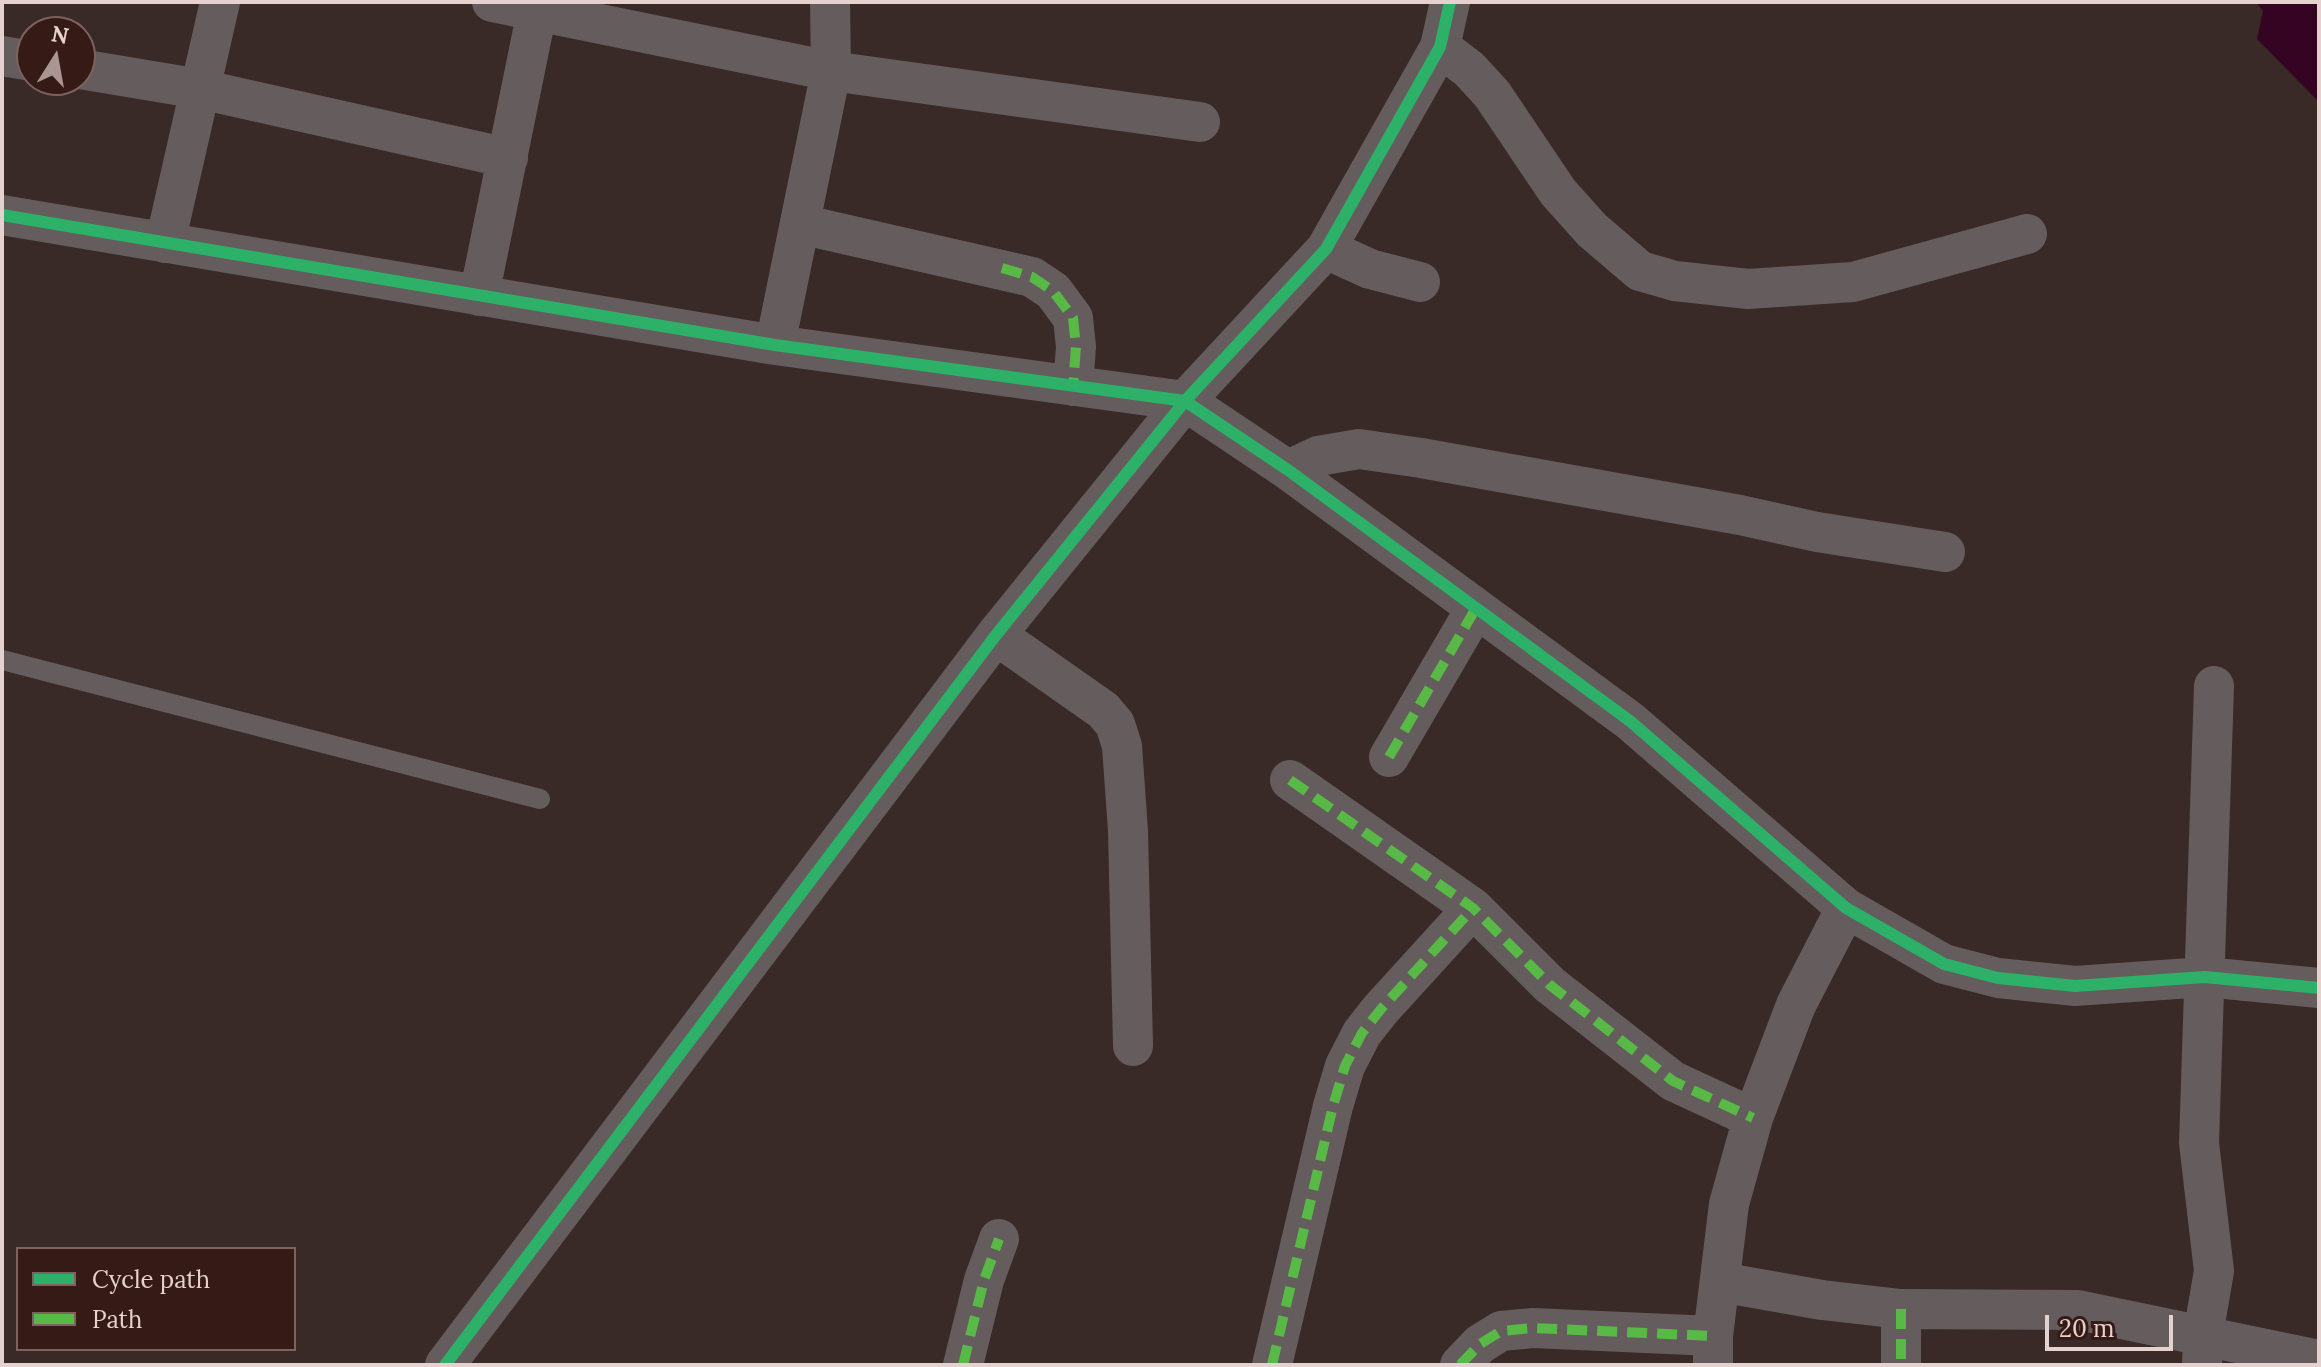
<!DOCTYPE html>
<html>
<head>
<meta charset="utf-8">
<style>
	body { margin:0 }
	#map { position:relative; width:2321px; height:1367px; overflow:hidden; background:#392927; font-family:Lora,serif }
	canvas { display:block }
	.frame { position:absolute; inset:0; border:4px solid #e5d1cd; pointer-events:none }
	.legend { position:absolute; left:16px; top:1247px; width:280px; height:104px; box-sizing:border-box; background:#361a16; border:2px solid #7c635f; margin:0; padding:10px 14px; list-style:none; font-size:24px; color:#e5d1cd }
	.legend li { display:flex; align-items:center; gap:16px; height:40px }
	.legend b { width:40px; border:2px solid #7c635f }
	.north { position:absolute; left:16px; top:16px; width:80px; height:80px; box-sizing:border-box; background:#361a16; border:2px solid #7c635f; border-radius:50%; rotate:11deg; font-size:22px; font-weight:700; line-height:32px; text-align:center; color:#e5d1cd }
	.north::after { content:''; display:block; margin:auto; width:28px; height:36px; background:#a99693; clip-path:polygon(50% 0,100% 100%,50% 72%,0 100%) }
	.scale { position:absolute; left:2045px; top:1315px; width:128px; height:36px; box-sizing:border-box; border:4px solid #e5d1cd; border-top:0; padding-left:10px; font-size:24px; line-height:28px; white-space:nowrap; color:#e5d1cd; -webkit-text-stroke:6px #361a16; paint-order:stroke }
</style>
</head>
<body>
<div id="map">
<canvas width="2321" height="1367"></canvas>
<div class="frame"></div>
<ul class="legend">
<li><b style="height:10px;background:#2db169"></b>Cycle path</li>
<li><b style="height:10px;background:#58b947"></b>Path</li>
</ul>
<div class="north">N</div>
<div class="scale">20 m</div>
</div>
<script>
const ctx = document.querySelector('canvas').getContext('2d');
ctx.lineJoin = 'round';
function paint(path, color) { ctx.fillStyle = color; ctx.fill(path, 'evenodd'); }
const poly = rows => new Path2D(rows.map(r => 'M' + r).join(''));
function strokePath(path, color, width, dash) { ctx.strokeStyle = color; ctx.lineWidth = width; ctx.lineCap = dash ? 'butt' : 'round'; ctx.setLineDash(dash || []); ctx.stroke(path); }
paint(poly([
	[2256,2,2319,2,2319,102,2257,39,2263,11]
]), '#350423');
strokePath(poly([
	[2,660,540,799]
]), '#655c5d', 20);
strokePath(poly([
	[492,2,831,71,1200,122],
	[1440,47,1469,69,1492,94,1558,192,1592,230,1640,271,1675,281,1748,289,1853,282,2027,234],
	[2,56,32,61],
	[80,69,200,89,508,158],
	[2,215,775,345,1185,401,1288,470,1630,721,1846,908,1944,964,1998,978,2075,986,2205,977,2319,988],
	[800,224,1032,277,1053,291,1073,318,1076,347,1073,386],
	[165,243,220,2],
	[1326,249,1370,269,1420,282],
	[479,296,537,11],
	[775,345,831,71,830,2],
	[1288,470,1318,456,1359,449,1421,458,1740,515,1817,532,1945,552],
	[996,635,1103,710,1115,724,1122,746,1128,831,1133,1046],
	[1389,757,1476,608],
	[1290,780,1473,908,1550,985,1673,1081,1753,1118],
	[1720,1282,1822,1300,1901,1309,2078,1310,2319,1360],
	[1901,1309,1901,1365],
	[445,1365,996,635,1185,401,1326,249,1440,47,1450,2],
	[963,1365,984,1280,999,1239],
	[1272,1365,1333,1106,1345,1066,1362,1033,1381,1009,1473,908],
	[1460,1365,1480,1344,1501,1331,1533,1328,1713,1336],
	[1713,1365,1713,1336,1729,1204,1753,1118,1796,1005,1846,908],
	[2202,1365,2203,1335,2214,1271,2199,1143,2214,686]
]), '#655c5d', 40);
strokePath(poly([
	[1002,268,1032,277,1053,291,1073,318,1076,347,1073,386],
	[1389,757,1476,608],
	[1290,780,1473,908,1550,985,1673,1081,1753,1118],
	[1901,1309,1901,1365],
	[963,1365,984,1280,999,1239],
	[1272,1365,1333,1106,1345,1066,1362,1033,1381,1009,1473,908],
	[1460,1365,1480,1344,1501,1331,1533,1328,1713,1336]
]), '#58b947', 10, [20, 10]);
strokePath(poly([
	[2,215,775,345,1185,401,1288,470,1630,721,1846,908,1944,964,1998,978,2075,986,2205,977,2319,988],
	[445,1365,996,635,1185,401,1326,249,1440,47,1450,2]
]), '#2db169', 12);
</script>
</body>
</html>
